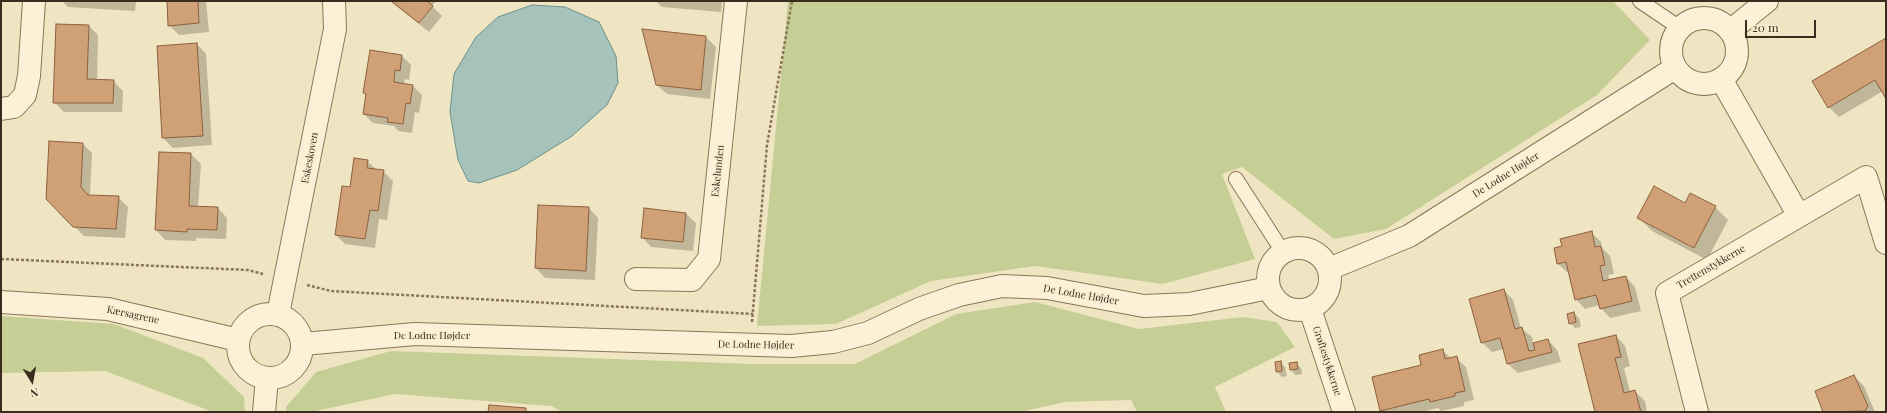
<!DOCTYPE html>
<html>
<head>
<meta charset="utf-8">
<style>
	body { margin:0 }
	#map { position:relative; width:1887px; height:413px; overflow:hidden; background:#f0e5c2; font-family:"Playfair Display",serif }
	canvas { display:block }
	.frame { position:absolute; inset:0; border:2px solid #3a2d1d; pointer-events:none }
	.north { position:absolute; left:12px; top:361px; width:40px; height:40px; -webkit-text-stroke:3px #f7eed2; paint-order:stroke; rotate:169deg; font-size:11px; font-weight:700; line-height:16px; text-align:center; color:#3a2d1d }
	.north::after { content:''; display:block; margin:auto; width:14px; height:18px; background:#3a2d1d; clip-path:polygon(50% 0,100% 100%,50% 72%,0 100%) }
	.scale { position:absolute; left:1745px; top:20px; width:71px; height:18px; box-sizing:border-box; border:2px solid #3a2d1d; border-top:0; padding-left:5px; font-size:12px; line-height:14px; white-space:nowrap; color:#3a2d1d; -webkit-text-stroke:3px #f7eed2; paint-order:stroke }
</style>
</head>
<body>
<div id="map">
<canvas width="1887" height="413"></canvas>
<div class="frame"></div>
<div class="north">N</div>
<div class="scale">20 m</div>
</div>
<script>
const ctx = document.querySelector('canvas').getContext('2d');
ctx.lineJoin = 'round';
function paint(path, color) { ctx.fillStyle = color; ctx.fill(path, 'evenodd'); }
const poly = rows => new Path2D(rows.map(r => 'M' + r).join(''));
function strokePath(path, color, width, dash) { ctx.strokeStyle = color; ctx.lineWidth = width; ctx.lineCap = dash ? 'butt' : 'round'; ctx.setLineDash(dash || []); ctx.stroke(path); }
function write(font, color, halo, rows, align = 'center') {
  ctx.font = font + ' "Playfair Display",serif'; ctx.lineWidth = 3; ctx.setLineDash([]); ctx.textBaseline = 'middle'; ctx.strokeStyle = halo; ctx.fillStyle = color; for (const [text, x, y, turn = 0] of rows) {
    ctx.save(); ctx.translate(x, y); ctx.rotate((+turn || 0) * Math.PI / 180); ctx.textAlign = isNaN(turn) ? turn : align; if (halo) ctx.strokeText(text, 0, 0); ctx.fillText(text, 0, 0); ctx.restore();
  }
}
paint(poly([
	[788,1,1613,1,1650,40,1597,95,1386,229,1334,239,1242,167,1222,174,1255,259,1163,284,1035,266,931,281,836,324,757,326],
	[1035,302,1139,329,1243,317,1277,322,1295,347,1215,387,1226,412,1137,412,1131,400,1065,402,1020,412,563,412,551,406,395,394,311,412,286,412,286,407,316,372,391,351,753,364,855,364,956,314],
	[1,316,114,324,203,358,244,397,245,412,213,412,105,371,1,373]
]), '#c5cf95');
const water = poly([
	[532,5,565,7,599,22,616,56,618,83,607,105,572,136,517,170,479,183,468,181,458,160,450,112,454,74,476,37,498,17,532,5]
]);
paint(water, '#a5c3bb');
strokePath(water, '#6b918a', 1);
paint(poly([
	[62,1,136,1,135,11,68,7],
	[168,1,206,1,209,32,179,35,169,25],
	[390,1,436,1,432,6,442,16,429,32],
	[656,1,722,1,721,12,662,7],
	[89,26,98,35,97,81,113,81,123,91,122,112,64,112,54,102],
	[643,30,706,37,716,47,710,99,667,94,657,85],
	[1886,39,1886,97,1883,91,1839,117,1829,107],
	[197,44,206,54,212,145,173,148,163,138,158,47],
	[402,56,411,65,409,80,405,79,404,85,413,86,422,95,419,113,415,112,412,133,398,131,394,126,373,123,364,114,367,96,364,93],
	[83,144,92,153,90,196,118,197,128,207,125,238,84,236,74,226],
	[191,154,201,164,198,207,218,208,227,218,226,239,196,238,196,241,165,240,156,230],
	[367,161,377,170,383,171,393,181,387,220,379,219,375,248,345,244,336,235,351,188],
	[1715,207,1728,220,1707,260,1652,231,1639,218],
	[589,208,598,218,595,280,545,278,536,268],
	[645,209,686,214,696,223,693,251,651,247,642,237],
	[1591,232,1601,242,1602,248,1610,256,1614,274,1608,275,1610,281,1626,277,1635,287,1641,311,1610,318,1601,308,1600,305,1585,309,1576,299,1570,273,1568,273,1558,264,1563,247],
	[1504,290,1513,300,1521,328,1532,337,1533,344,1548,340,1557,350,1561,362,1518,373,1508,364,1504,349,1492,352,1482,342],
	[1574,313,1579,318,1581,327,1575,328,1570,323],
	[1616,336,1625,346,1630,366,1624,368,1630,392,1635,391,1645,401,1647,412,1596,412],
	[1443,350,1451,359,1456,358,1466,367,1474,400,1464,402,1464,406,1441,411,1438,408,1422,412,1383,412,1381,410,1422,366],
	[1280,362,1285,367,1287,376,1282,377,1277,372],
	[1296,363,1301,368,1302,374,1295,375,1291,370],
	[1854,376,1864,386,1875,412,1824,412,1816,392]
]), '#0003');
const building = poly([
	[167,1,198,1,199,23,168,26,167,1],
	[391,1,427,1,433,6,419,23,391,1],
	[56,24,89,25,87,79,114,80,113,103,53,103,56,24],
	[642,29,706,36,701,90,656,85,642,29],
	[1886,38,1886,99,1875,80,1828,108,1812,81,1886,38],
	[197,43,203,136,162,138,157,46,197,43],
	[370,50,402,55,400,71,395,70,394,82,413,85,410,104,406,103,403,124,387,122,388,118,363,114,366,94,363,93,370,50],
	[49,141,83,143,81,187,88,195,119,196,116,229,73,227,46,199,49,141],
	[159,152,191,153,189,206,218,207,217,230,187,229,187,232,155,230,159,152],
	[354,158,368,160,367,168,384,170,378,211,370,210,365,239,335,235,342,186,350,187,354,158],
	[1654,186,1685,203,1690,193,1716,206,1694,248,1637,218,1654,186],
	[538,205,589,207,586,271,535,268,538,205],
	[644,208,686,213,683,242,641,238,644,208],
	[1592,231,1595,247,1601,246,1605,265,1600,266,1603,281,1626,276,1632,301,1600,309,1596,295,1575,300,1566,262,1557,264,1554,248,1562,246,1560,239,1592,231],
	[1504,289,1515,329,1522,327,1529,351,1535,350,1533,343,1548,339,1552,352,1507,364,1500,338,1481,343,1469,299,1504,289],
	[1574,312,1576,322,1569,324,1567,314,1574,312],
	[1616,335,1621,357,1615,358,1624,393,1635,390,1641,412,1595,412,1578,344,1616,335],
	[1443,349,1445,359,1457,356,1465,391,1455,393,1455,396,1430,402,1429,399,1380,411,1372,377,1421,365,1419,355,1443,349],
	[1281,361,1282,371,1276,372,1275,362,1281,361],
	[1297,362,1298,369,1290,370,1289,363,1297,362],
	[1854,375,1868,406,1865,411,1823,412,1815,391,1854,375],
	[489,405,526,408,526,412,488,412,489,405]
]);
paint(building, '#d0a076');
strokePath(building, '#8c603d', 1);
const service = poly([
	[1640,1,1680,28],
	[1236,179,1283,252]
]);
const minor = poly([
	[1721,79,1799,216],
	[1,109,14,107,25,95,29,76,34,1],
	[636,279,692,280,709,259,736,1],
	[1310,309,1344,412],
	[278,314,335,29,334,1],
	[264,412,267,378],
	[1697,412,1667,293,1866,177,1886,243]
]);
const tertiary = poly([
	'1671 51a33 33 0 1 1 66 0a33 33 0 1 1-66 0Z',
	[1730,31,1767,1],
	'1268 279a31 31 0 1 1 62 0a31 31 0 1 1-62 0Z',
	[1329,269,1409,236,1675,68],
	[1,302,108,309,238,340],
	'238 346a32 32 0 1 1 64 0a32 32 0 1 1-64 0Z',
	[303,344,415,334,791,346,833,342,868,333,919,309,959,295,1002,286,1047,288,1144,306,1189,304,1269,288]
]);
strokePath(service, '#8b7658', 16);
strokePath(minor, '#8b7658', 24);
strokePath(tertiary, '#8b7658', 24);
strokePath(poly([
	[1,259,248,270,263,274],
	[307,285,331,291,753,314],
	[752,322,767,145,792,1]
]), '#8b7658', 2.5, [3, 2]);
strokePath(service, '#faf1d6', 14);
strokePath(minor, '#faf1d6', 22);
strokePath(tertiary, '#faf1d6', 22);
write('10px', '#3a2d1d', '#f7eed2', [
	["Eskeskoven",310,158,-79],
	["Eskelunden",718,171,-84],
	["De Lodne Højder",1506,175,-32],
	["Trettenstykkerne",1711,267,-30],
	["De Lodne Højder",1081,295,10],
	["Kærsagrene",133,315,12],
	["De Lodne Højder",432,336],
	["De Lodne Højder",756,345,1],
	["Grøftestykkerne",1327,361,72]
]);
</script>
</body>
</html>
